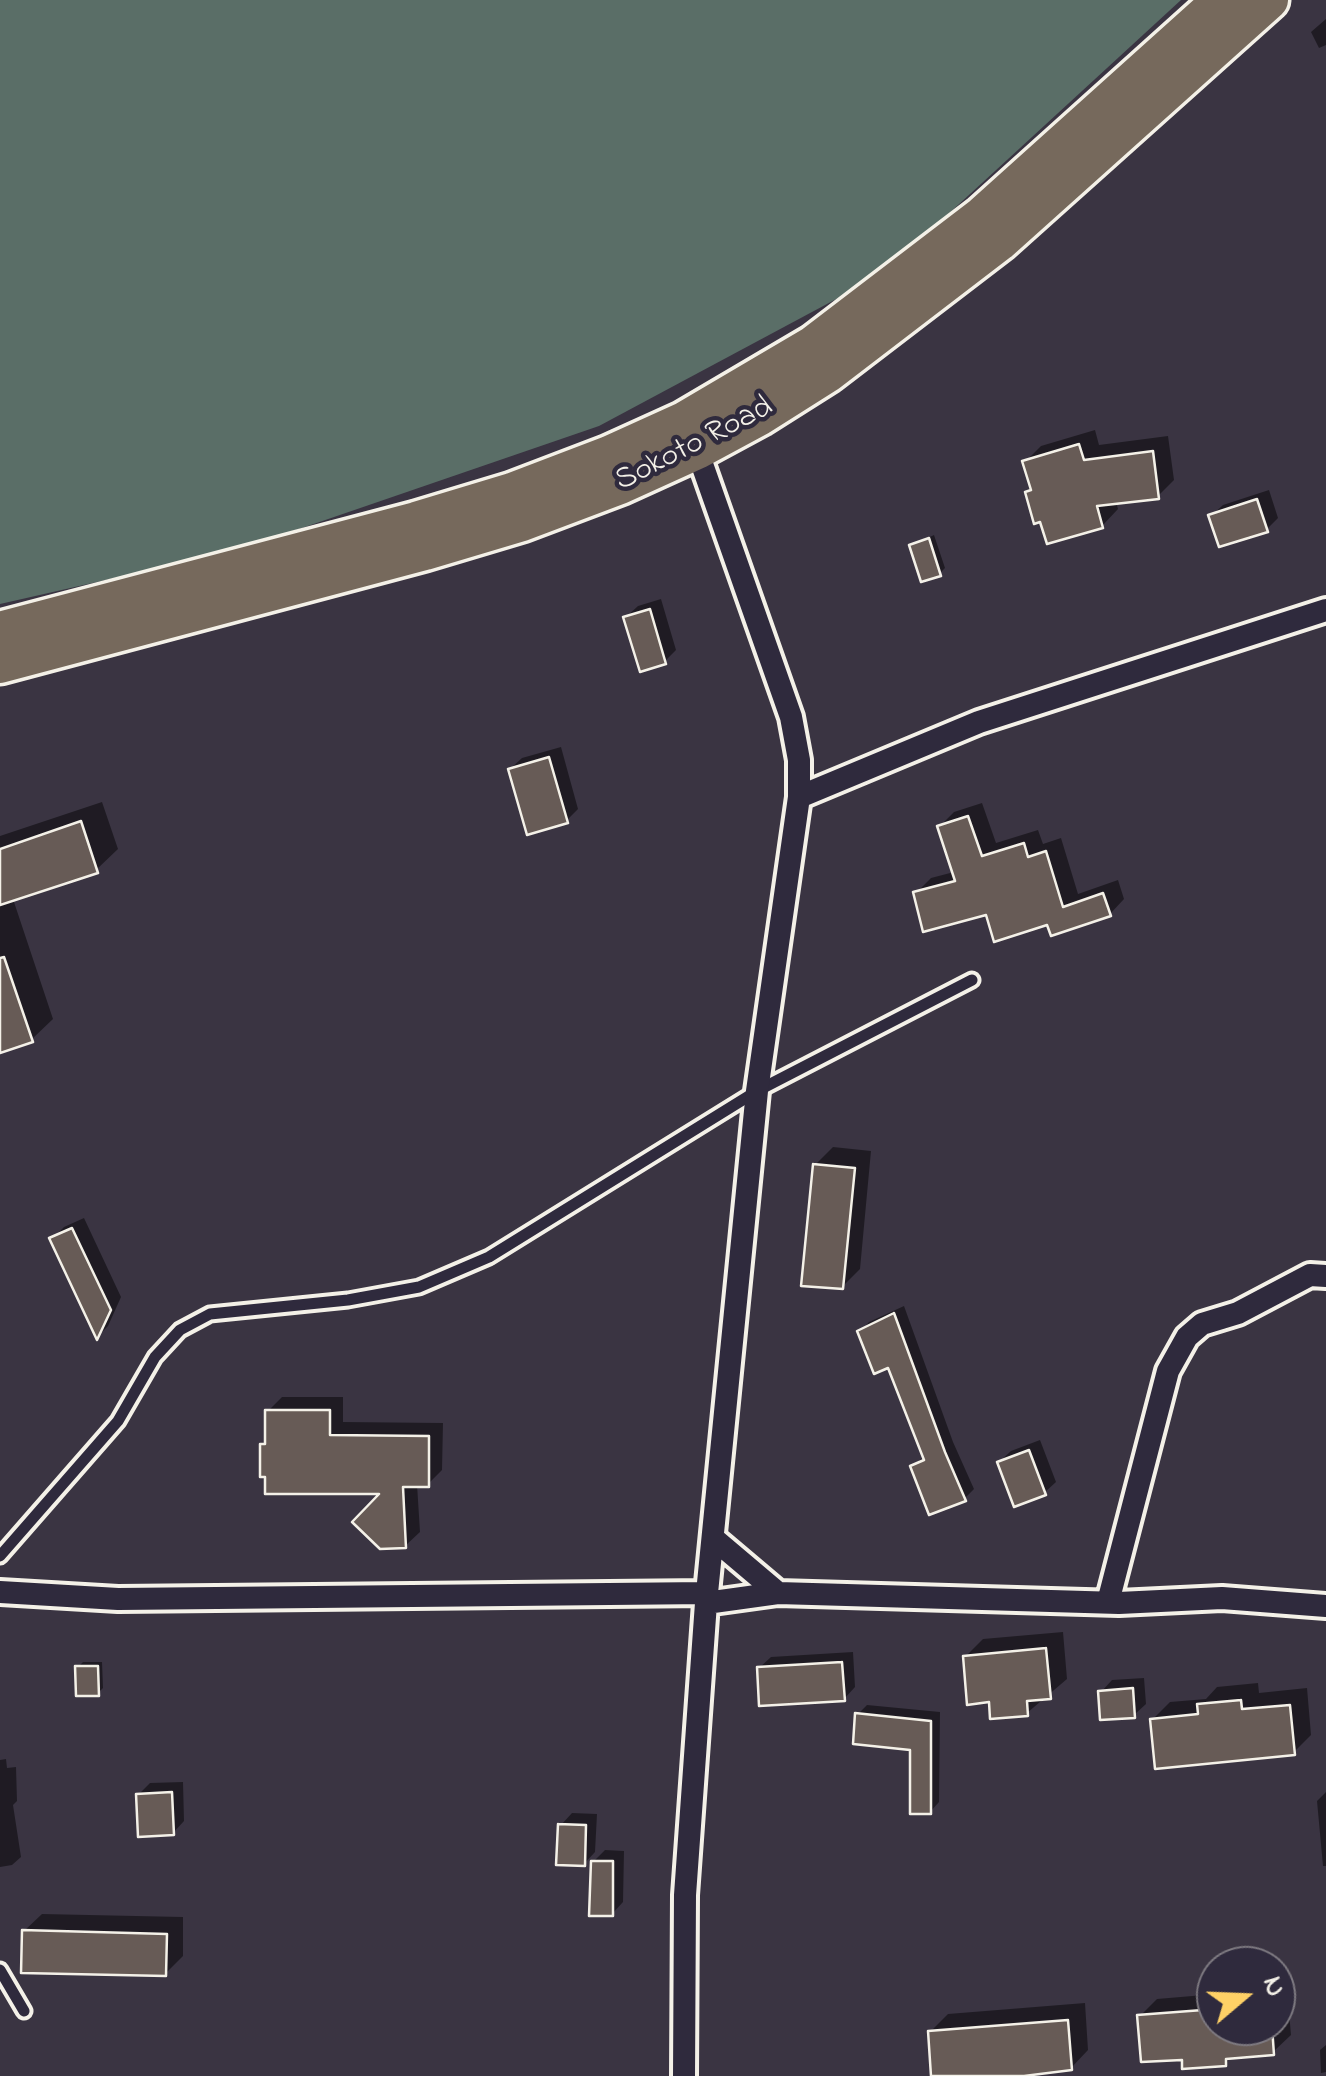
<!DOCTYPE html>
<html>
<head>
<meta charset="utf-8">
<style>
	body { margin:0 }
	#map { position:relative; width:1326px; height:2076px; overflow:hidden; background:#3a3442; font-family:"Indie Flower",sans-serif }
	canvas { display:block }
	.north { position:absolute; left:1196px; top:1946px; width:100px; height:100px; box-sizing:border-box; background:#2f2a3d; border:2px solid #7e7a81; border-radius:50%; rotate:71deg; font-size:28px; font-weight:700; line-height:40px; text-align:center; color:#f4f1e8 }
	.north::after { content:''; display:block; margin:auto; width:35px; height:45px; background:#ffd166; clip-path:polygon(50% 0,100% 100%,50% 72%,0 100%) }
</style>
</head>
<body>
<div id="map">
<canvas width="1326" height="2076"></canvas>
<div class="north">N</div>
</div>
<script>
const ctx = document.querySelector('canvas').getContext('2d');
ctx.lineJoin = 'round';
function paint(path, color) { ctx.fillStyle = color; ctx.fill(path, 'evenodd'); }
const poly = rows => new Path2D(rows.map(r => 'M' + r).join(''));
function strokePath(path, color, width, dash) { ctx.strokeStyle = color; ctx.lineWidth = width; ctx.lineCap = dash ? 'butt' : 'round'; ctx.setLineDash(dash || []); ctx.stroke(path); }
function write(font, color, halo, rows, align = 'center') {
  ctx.font = font + ' "Indie Flower",sans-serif'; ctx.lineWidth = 9; ctx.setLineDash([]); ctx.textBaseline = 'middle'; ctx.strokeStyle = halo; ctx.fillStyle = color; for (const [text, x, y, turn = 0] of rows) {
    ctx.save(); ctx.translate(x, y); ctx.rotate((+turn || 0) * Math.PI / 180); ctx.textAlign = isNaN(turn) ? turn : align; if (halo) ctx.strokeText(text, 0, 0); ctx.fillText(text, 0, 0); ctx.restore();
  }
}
paint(poly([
	[0,0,1181,0,883,274,599,426,238,550,0,604]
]), '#5a6e67');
paint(poly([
	[1326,19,1326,45,1319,48,1311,32],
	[1095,430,1099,445,1168,436,1174,480,1158,496,1116,502,1118,509,1102,526,1028,493,1033,488,1025,462,1041,446],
	[1269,490,1278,518,1267,529,1211,516,1223,505],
	[934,535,945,568,940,573,911,546],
	[661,599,676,650,665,661,626,617,638,606],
	[561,747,578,809,566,821,510,769,522,758],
	[102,802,118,849,96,870,13,899,53,1019,31,1040,0,1051,0,836],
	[982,803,996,843,1038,830,1043,844,1061,838,1078,894,1118,880,1124,899,1110,914,1048,922,987,912,916,893,931,878,954,872,939,827,954,812],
	[833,1147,871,1151,860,1269,842,1287,815,1165],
	[84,1218,121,1297,108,1326,98,1336,52,1239,64,1227],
	[904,1306,953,1442,974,1489,965,1498,912,1466,925,1456,890,1365,860,1332,869,1322],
	[282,1397,343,1397,343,1422,443,1423,442,1470,428,1484,417,1484,420,1532,405,1546,385,1491,262,1445,268,1440,268,1411],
	[1040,1440,1056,1482,1044,1493,999,1462,1011,1451],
	[1063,1632,1067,1679,1027,1713,991,1700,965,1657,983,1639],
	[853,1652,855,1687,844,1699,759,1668,771,1657],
	[83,1662,102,1662,103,1688,98,1693,78,1667],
	[1144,1678,1146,1704,1134,1715,1101,1692,1112,1680],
	[1258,1683,1259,1693,1307,1688,1311,1735,1294,1752,1152,1720,1170,1702,1206,1699,1217,1687],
	[867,1705,940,1712,939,1802,930,1812,913,1747,858,1714],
	[6,1759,7,1768,16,1767,17,1801,13,1805,21,1857,12,1865,0,1867,0,1760],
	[183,1782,184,1821,173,1833,138,1795,150,1783],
	[1326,1792,1326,1866,1323,1866,1317,1801],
	[572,1813,597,1814,595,1852,584,1864,561,1825],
	[605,1850,624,1851,623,1902,612,1914,593,1862],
	[42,1914,183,1917,183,1956,165,1974,24,1931],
	[1287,1989,1291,2035,1273,2052,1233,2056,1225,2064,1184,2057,1140,2016,1157,1999,1216,1994,1216,2026,1276,2026,1276,1990],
	[1085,2003,1088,2050,1071,2068,1034,2071,1028,2076,934,2076,930,2032,948,2014],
	[1326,2045,1326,2072,1321,2073,1320,2050]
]), '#0007');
const building = poly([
	[1079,444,1084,460,1153,451,1159,499,1097,506,1103,528,1047,544,1040,522,1034,524,1025,492,1031,490,1022,461,1079,444],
	[1257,499,1268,532,1219,547,1208,515,1257,499],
	[929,538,941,576,921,582,909,545,929,538],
	[650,609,666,664,640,672,623,617,650,609],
	[549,757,568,823,527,835,508,769,549,757],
	[968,816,982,856,1024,843,1028,857,1046,851,1063,907,1103,893,1111,916,1051,936,1047,925,994,942,986,915,923,932,913,892,955,881,937,826,968,816],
	[81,821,98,873,0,905,0,849,81,821],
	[4,957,33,1042,0,1053,0,958,4,957],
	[813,1164,855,1168,843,1289,801,1286,813,1164],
	[72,1228,111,1310,97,1340,49,1238,72,1228],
	[894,1313,945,1452,966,1501,929,1515,910,1466,924,1460,888,1368,874,1374,857,1331,894,1313],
	[265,1410,330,1410,330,1435,429,1436,429,1487,403,1487,406,1548,380,1549,352,1522,379,1494,265,1494,265,1477,260,1477,260,1444,265,1444,265,1410],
	[1029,1450,1046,1495,1014,1507,997,1462,1029,1450],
	[1046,1648,1051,1699,1027,1701,1028,1716,990,1719,989,1702,967,1705,963,1656,1046,1648],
	[842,1662,845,1701,759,1706,757,1667,842,1662],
	[75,1666,98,1666,99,1696,76,1696,75,1666],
	[1133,1688,1135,1718,1100,1720,1098,1691,1133,1688],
	[1241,1700,1242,1709,1290,1705,1295,1755,1155,1769,1150,1719,1198,1714,1197,1704,1241,1700],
	[855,1713,931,1721,931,1814,910,1814,910,1750,853,1744,855,1713],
	[172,1792,174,1835,138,1837,136,1794,172,1792],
	[558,1824,586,1825,585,1866,556,1865,558,1824],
	[591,1861,613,1861,613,1916,589,1916,591,1861],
	[22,1930,167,1934,166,1976,21,1973,22,1930],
	[1216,2009,1216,2026,1272,2026,1274,2055,1226,2059,1226,2066,1182,2069,1182,2060,1141,2062,1137,2015,1216,2009],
	[1068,2020,1072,2070,1024,2076,931,2076,928,2031,1068,2020]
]);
paint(building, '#675b56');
strokePath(building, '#f4f1e8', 2.5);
const service = poly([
	[0,1556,118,1421,155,1357,180,1330,210,1314,348,1300,419,1287,489,1257,757,1091,972,980],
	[0,1970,24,2011]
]);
const minor = poly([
	[799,797,979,722,1326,610],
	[713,1538,778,1593],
	[0,1592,118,1599,707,1593],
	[1108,1602,1168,1371,1187,1337,1202,1324,1238,1313,1310,1275,1326,1276],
	[706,1603,778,1593,1119,1603,1222,1598,1326,1606],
	[684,2076,685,1895,706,1603,757,1091,799,797,799,760,791,717,697,450]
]);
const primary = poly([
	[0,631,416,521,512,492,609,455,684,421,813,345,983,215,1222,0],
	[0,664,425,551,522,522,620,485,697,450,760,416,828,373,999,242,1269,0]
]);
strokePath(service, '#f4f1e8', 19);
strokePath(minor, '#f4f1e8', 30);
strokePath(primary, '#f4f1e8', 45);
strokePath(service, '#2f2a3d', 11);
strokePath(minor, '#2f2a3d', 22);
strokePath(primary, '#76695c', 38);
write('32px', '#f4f1e8', '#2f2a3d', [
	["Sokoto Road",695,446,-27]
]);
</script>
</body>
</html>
